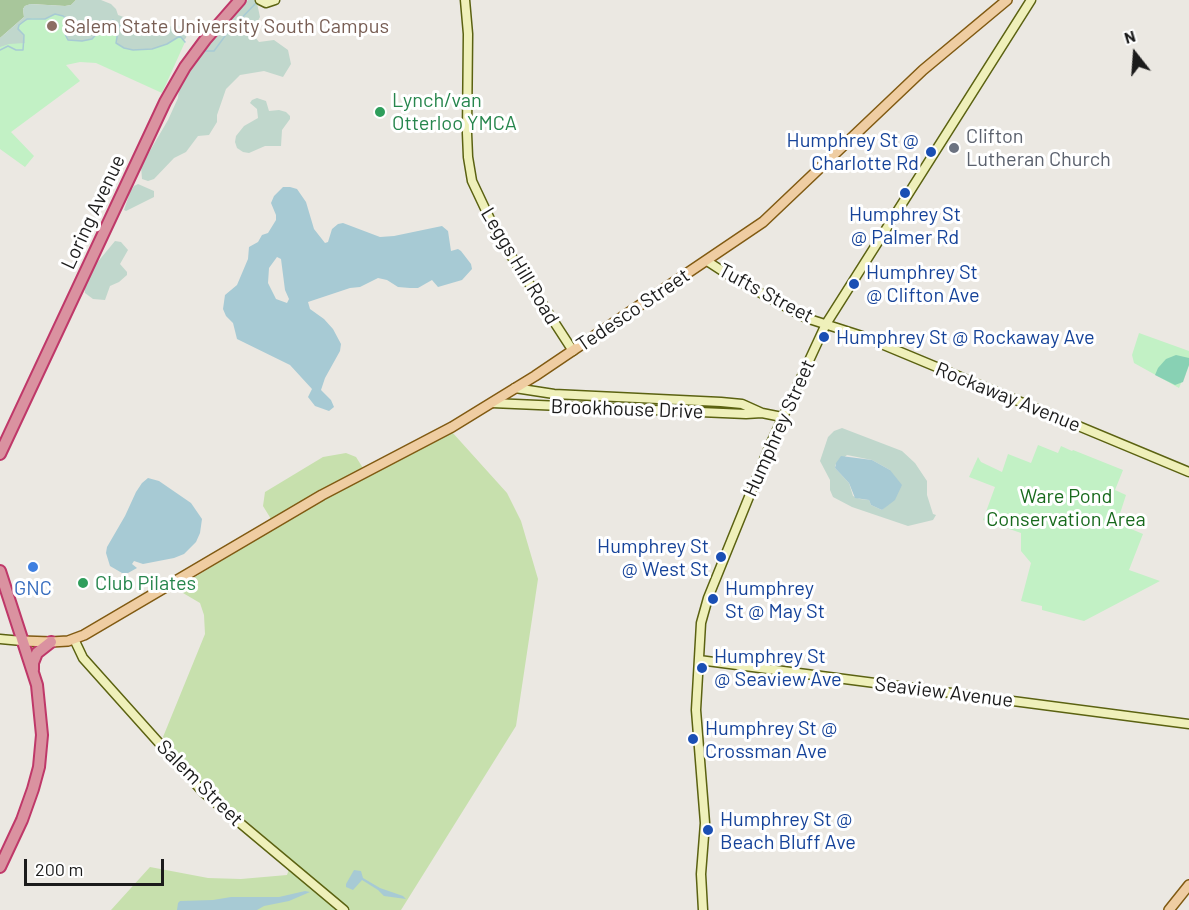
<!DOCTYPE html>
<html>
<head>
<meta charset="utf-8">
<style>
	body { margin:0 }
	#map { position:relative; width:1189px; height:910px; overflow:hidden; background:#ebe8e2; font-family:Barlow,sans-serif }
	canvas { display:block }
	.north { position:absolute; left:1105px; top:24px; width:60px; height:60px; -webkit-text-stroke:4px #fff; paint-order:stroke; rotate:343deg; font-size:16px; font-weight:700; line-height:24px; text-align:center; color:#1b1b1b }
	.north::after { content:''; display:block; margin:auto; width:21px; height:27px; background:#1b1b1b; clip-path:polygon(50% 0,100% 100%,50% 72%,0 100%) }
	.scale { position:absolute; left:24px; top:859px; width:140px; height:27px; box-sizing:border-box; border:3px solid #1b1b1b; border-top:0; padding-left:8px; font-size:18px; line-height:21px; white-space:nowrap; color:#1b1b1b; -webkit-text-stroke:4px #fff; paint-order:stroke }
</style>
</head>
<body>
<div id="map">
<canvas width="1189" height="910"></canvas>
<div class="north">N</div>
<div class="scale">200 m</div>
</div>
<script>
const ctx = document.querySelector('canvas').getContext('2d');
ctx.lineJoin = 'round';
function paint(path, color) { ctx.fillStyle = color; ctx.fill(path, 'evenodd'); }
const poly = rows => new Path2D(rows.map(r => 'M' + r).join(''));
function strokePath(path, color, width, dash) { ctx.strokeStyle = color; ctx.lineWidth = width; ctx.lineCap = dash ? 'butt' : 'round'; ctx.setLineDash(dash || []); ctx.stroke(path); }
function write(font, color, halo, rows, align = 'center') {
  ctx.font = font + ' Barlow,sans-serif'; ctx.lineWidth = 6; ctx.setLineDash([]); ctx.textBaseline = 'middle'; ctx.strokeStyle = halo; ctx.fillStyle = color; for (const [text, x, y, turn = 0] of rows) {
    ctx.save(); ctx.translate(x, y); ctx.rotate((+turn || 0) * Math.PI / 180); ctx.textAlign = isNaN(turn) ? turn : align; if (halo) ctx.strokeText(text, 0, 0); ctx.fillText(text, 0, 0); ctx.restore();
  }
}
paint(poly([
	[452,432,507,493,521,521,538,579,516,726,401,910,111,910,150,867,208,878,241,879,287,875,292,860,202,783,163,737,205,634,204,615,200,603,183,593,180,586,294,517,289,508,271,519,263,506,265,492,323,457,346,453,356,457,368,476]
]), '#c7e0ad');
paint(poly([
	[0,0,76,0,71,5,65,6,31,4,25,6,23,9,24,17,0,38]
]), '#a8c69b');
paint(poly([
	[76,0,101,0,111,4,116,9,118,15,135,21,144,26,161,28,178,25,187,32,186,38,178,46,130,55,0,66,0,38,24,17,23,9,25,6,30,4,65,6,71,5],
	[248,0,260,0,257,3,260,17,253,30,255,37,259,42,274,40,288,50,291,64,283,77,264,71,240,75,226,89,217,115,217,122,209,135,198,136,186,152,174,158,154,179,148,181,142,179,141,166,168,120,178,98,179,89,189,71,213,36],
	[257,98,266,101,269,111,279,110,286,112,290,116,290,119,282,130,281,146,265,146,249,153,243,152,237,148,235,142,236,136,244,126,258,118,257,109,250,103,252,100],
	[138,184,154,191,154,197,126,211,124,210,130,192,134,186],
	[115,241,121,242,128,250,120,264,127,272,127,275,119,282,110,286,105,300,93,299,85,293,84,284,96,264],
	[842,428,902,451,915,463,927,481,927,495,933,514,936,515,933,520,908,526,852,507,833,497,830,490,830,480,820,461,828,437,834,431],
	[847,455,872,460,890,470,887,505,882,510,871,505,869,500,860,499,853,496,849,483,835,468,835,465]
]), '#c0d7cc');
paint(poly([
	[55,14,63,16,68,20,68,24,65,34,68,40,82,41,92,39,103,27,113,20,119,25,116,43,124,48,133,50,152,49,167,44,180,36,185,42,162,93,96,63,80,62,66,65,80,81,11,132,34,156,25,167,0,149,0,47,9,44,25,43,24,35,18,27,23,22,32,18,45,19],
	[1139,333,1189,351,1189,365,1179,388,1134,363,1132,355],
	[1038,445,1058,453,1061,446,1072,451,1073,450,1123,470,1115,490,1126,495,1117,523,1143,534,1129,570,1160,581,1084,621,1042,610,1042,606,1021,601,1031,563,1021,551,1021,533,983,520,995,487,969,477,978,457,981,462,1002,472,1008,454,1031,463]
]), '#c2f1c5');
paint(poly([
	[1176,355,1189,358,1189,365,1183,382,1175,385,1155,375,1158,368,1166,359]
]), '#88d1b4');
paint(poly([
	[283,187,290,187,297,189,306,202,314,229,325,243,328,242,332,229,338,224,343,223,380,237,394,236,442,226,448,231,451,251,458,249,461,251,471,264,472,269,462,280,438,287,432,280,418,288,410,288,398,287,387,280,378,278,360,287,350,288,308,302,310,309,324,319,333,329,341,344,340,351,325,378,321,390,331,400,334,407,329,411,315,406,308,397,312,389,290,365,237,339,233,323,226,316,223,309,225,295,237,285,248,259,249,247,258,242,262,235,268,233,276,220,276,215,271,203,274,196],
	[277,257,281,259,285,290,289,299,287,303,276,299,268,283,269,268],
	[841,456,872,460,890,470,902,485,895,500,882,510,871,505,869,500,855,498,849,483,835,468,836,463],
	[148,478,159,481,191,503,202,519,200,533,196,542,184,554,174,558,143,564,134,561,132,564,137,568,128,573,122,573,110,566,106,553,107,547,125,516,136,492,142,483],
	[354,870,361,871,363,878,380,888,403,896,406,899,384,896,378,890,362,880,353,890,346,887,346,884],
	[305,891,310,892,289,901,264,906,257,910,177,910,178,903,180,901,213,900,231,897,279,897]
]), '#a7cad4');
strokePath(poly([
	[0,50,8,46,16,50,23,50,24,35,18,29,19,25,27,19,45,19,55,14,63,16,68,20,68,24,65,34,68,40,82,41,92,39,103,27,113,20,119,25,116,43,124,48,133,50,152,49,167,44,180,36,185,42],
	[204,51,214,51,228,32,256,3]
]), '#a7cad4', 1.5);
const secondary = poly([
	[260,0,266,3,275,0],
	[465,0,468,34,467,133,468,157,472,181,497,234,573,351],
	[707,261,730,276,806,318,862,336,1189,472],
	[515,388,554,394,721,402,742,404,762,413],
	[492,403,746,414,762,413,782,417],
	[0,639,22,641],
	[74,639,83,658,203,792,344,910],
	[699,660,1189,724],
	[703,910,701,874,705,823,696,710,701,623,708,598,770,445,826,324,1031,0]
]);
const primary = poly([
	[22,641,51,642,68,641,84,635,322,495,452,427,535,376,763,222,923,70,1007,0],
	[1169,910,1189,885]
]);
const highway = poly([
	[0,454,165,102,185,67,205,40,240,0],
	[0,571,37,685,42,735,39,767,33,789,22,820,0,867],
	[33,670,33,663,37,653,51,642]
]);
strokePath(secondary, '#5b6211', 11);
strokePath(primary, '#805a12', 12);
strokePath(highway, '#bf3869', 14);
strokePath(secondary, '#eff0ba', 8);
strokePath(primary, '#efcda2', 9);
strokePath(highway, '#da92a0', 10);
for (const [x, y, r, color] of [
	[52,26,6,"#8d6e63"],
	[380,112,6,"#2e9e5b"],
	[954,148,6,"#6b7280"],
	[931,152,6,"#1a4fb4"],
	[905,193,6,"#1a4fb4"],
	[854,284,6,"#1a4fb4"],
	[824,337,6,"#1a4fb4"],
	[721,557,6,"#1a4fb4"],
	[33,567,6,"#3f7fe0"],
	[83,583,6,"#2e9e5b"],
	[713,599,6,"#1a4fb4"],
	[702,668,6,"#1a4fb4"],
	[693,739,6,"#1a4fb4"],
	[708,830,6,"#1a4fb4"]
]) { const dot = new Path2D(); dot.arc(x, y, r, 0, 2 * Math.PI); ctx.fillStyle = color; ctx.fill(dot); strokePath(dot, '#fff', 2); }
write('20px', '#785e54', '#fff', [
	["Salem State University South Campus",64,26]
], 'left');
write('20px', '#27864d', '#fff', [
	["Lynch/van",392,100],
	["Otterloo YMCA",392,123],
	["Club Pilates",95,583]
], 'left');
write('20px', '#5b616d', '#fff', [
	["Clifton",966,136],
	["Lutheran Church",966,159]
], 'left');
write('20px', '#164399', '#fff', [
	["Humphrey St @",919,140,"right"],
	["Charlotte Rd",919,163,"right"],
	["Humphrey St",905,214,"center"],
	["@ Palmer Rd",905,237,"center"],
	["Humphrey St",866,272],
	["@ Clifton Ave",866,295],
	["Humphrey St @ Rockaway Ave",836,337],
	["Humphrey St",709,546,"right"],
	["@ West St",709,569,"right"],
	["Humphrey",725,588],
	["St @ May St",725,611],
	["Humphrey St",714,656],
	["@ Seaview Ave",714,679],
	["Humphrey St @",705,728],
	["Crossman Ave",705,751],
	["Humphrey St @",720,819],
	["Beach Bluff Ave",720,842]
], 'left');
write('20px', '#1b1b1b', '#fff', [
	["Loring Avenue",93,212,-65],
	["Leggs Hill Road",520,266,59],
	["Tufts Street",766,293,28],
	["Tedesco Street",633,310,-34],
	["Rockaway Avenue",1008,397,22],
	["Brookhouse Drive",627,409,2],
	["Humphrey Street",779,428,-66],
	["Seaview Avenue",944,692,7],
	["Salem Street",200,783,45]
]);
write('20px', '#186a1d', '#fff', [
	["Ware Pond",1066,496],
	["Conservation Area",1066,519]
]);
write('20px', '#366cbe', '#fff', [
	["GNC",33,588]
]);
</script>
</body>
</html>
